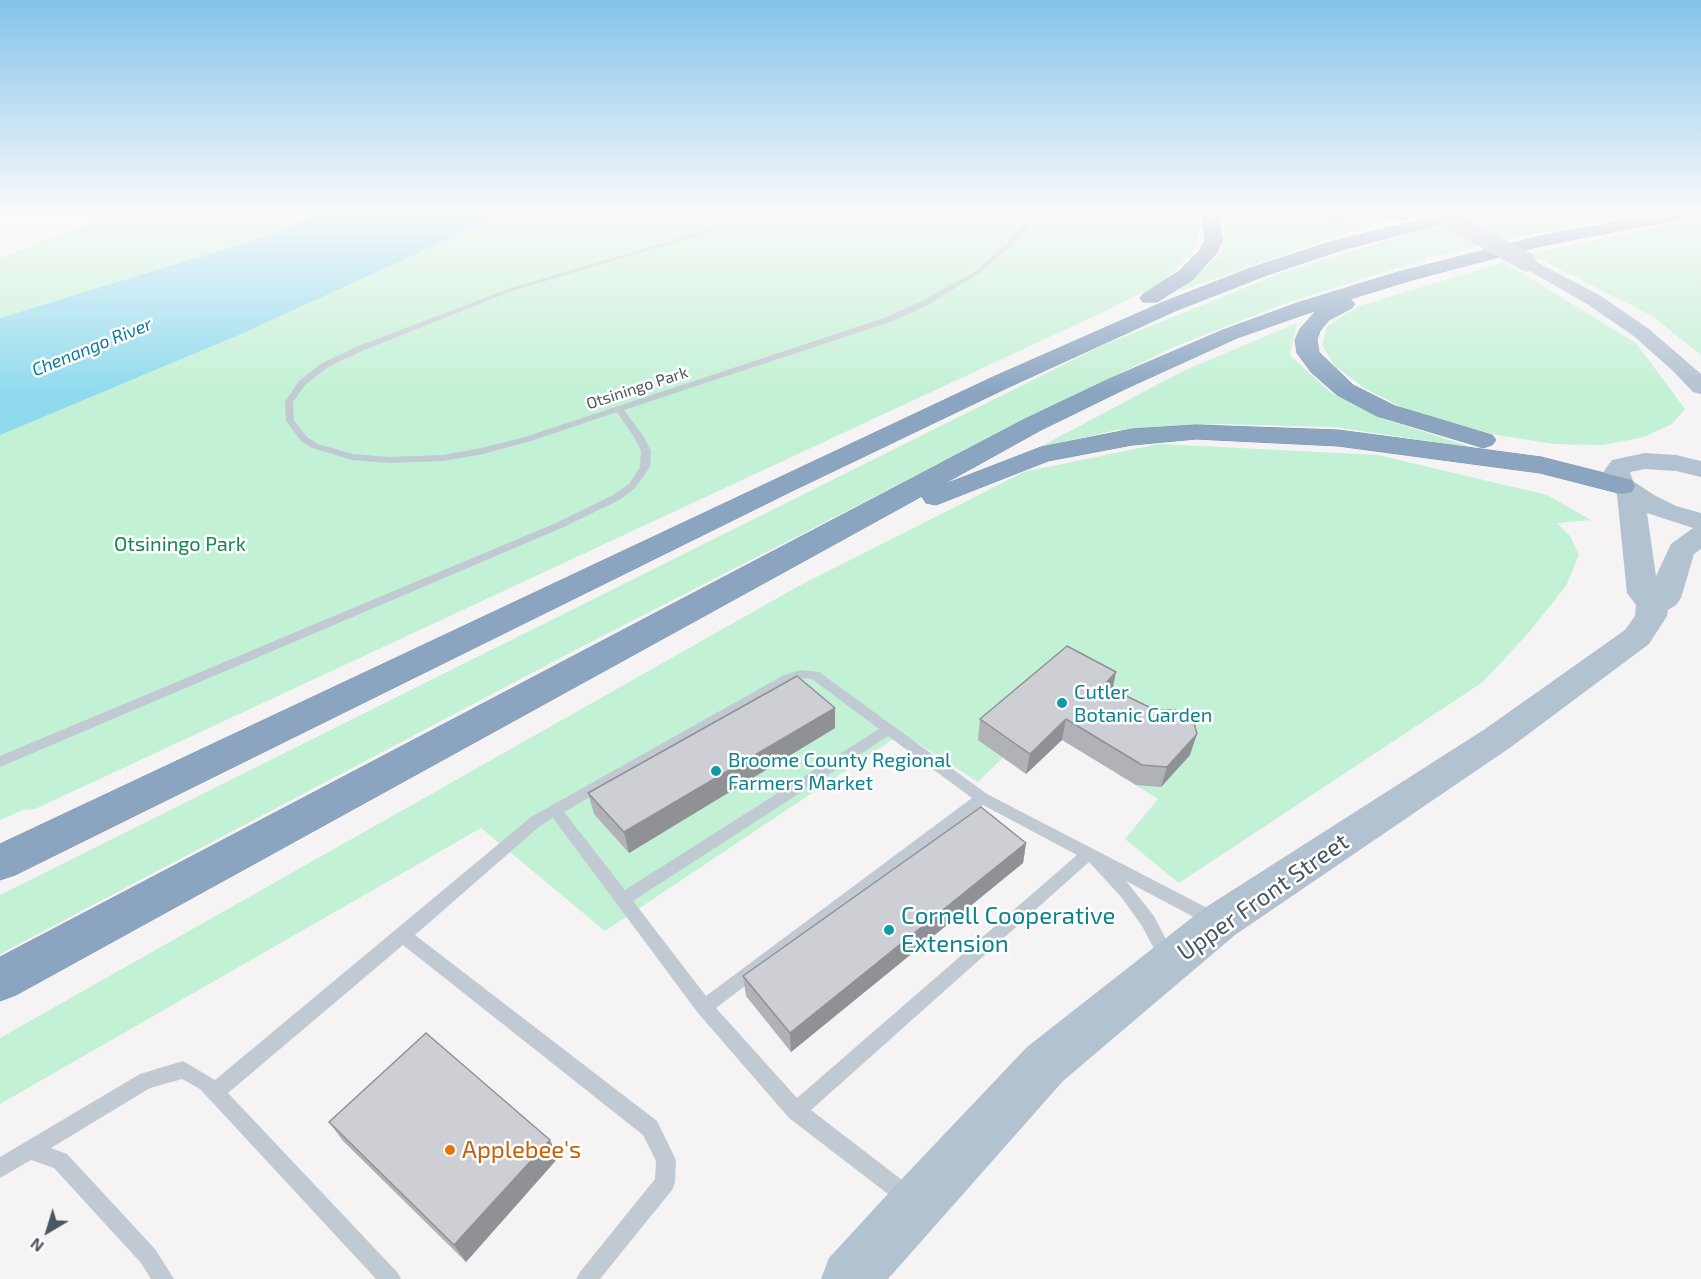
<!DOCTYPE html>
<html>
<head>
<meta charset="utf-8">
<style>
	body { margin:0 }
	#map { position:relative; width:1701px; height:1279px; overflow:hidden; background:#f5f3f3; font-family:"Exo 2",sans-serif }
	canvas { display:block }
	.north { position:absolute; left:18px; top:1201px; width:60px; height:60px; -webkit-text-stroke:4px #fff; paint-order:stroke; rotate:218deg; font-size:16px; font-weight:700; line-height:24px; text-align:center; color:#4a5661 }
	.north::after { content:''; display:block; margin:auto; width:21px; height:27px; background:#4a5661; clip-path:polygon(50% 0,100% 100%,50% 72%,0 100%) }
</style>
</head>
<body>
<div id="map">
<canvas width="1701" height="1279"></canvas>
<div class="north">N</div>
</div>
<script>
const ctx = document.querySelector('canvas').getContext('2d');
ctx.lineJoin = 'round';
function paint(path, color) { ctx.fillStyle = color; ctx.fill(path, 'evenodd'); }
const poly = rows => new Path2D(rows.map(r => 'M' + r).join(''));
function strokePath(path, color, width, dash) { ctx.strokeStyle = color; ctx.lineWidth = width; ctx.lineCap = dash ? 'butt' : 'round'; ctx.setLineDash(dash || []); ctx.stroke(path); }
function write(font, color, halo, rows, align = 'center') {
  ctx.font = font + ' "Exo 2",sans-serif'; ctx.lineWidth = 5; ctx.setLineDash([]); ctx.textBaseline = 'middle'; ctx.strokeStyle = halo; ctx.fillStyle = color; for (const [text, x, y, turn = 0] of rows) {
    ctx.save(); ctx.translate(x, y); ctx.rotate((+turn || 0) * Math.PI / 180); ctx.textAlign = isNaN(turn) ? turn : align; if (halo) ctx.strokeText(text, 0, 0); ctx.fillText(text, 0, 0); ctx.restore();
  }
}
paint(poly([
	[112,214,315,214,270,235,0,318,0,258],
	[503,214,1196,214,1200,221,1196,248,1165,281,1103,312,35,809,23,810,0,820,0,429],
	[1218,214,1309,214,1342,219,1393,220,1322,241,1177,292,1221,254,1224,234],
	[1492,214,1650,214,1505,239,1467,218],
	[1701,218,1701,355,1652,316,1530,254],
	[1440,224,1478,247,1426,259,1289,302,1176,346,1036,414,583,646,0,954,0,895,1099,347,1284,272],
	[1504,262,1636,343,1685,409,1672,424,1644,437,1603,445,1554,444,1497,435,1409,411,1364,388,1334,365,1322,345,1327,326,1359,306],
	[1297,323,1290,355,1331,393,1384,419,1474,448,1334,427,1219,424,1117,430,1040,447,1183,371],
	[1159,444,1378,455,1547,495,1591,520,1557,523,1570,536,1579,555,1566,586,1530,631,1483,682,1179,883,1125,839,1158,799,1037,724,978,782,902,733,605,931,481,828,0,1104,0,1038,797,587,1024,472]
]), '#c3f1d5');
paint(poly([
	[315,214,503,214,241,334,0,435,0,318,270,235]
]), '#90daee');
const motorway = poly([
	[1201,214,1217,214,1223,240,1216,254,1192,280,1157,302,1143,302,1140,298,1143,294,1178,272,1199,251,1205,240,1201,214],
	[1322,214,1413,214,1414,215,1406,220,1330,219,1322,214],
	[1443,214,1469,214,1467,217,1342,250,1267,275,1175,311,1009,387,790,492,15,875,0,880,0,844,993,377,1161,303,1253,267,1330,242,1443,214],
	[1658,214,1690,214,1682,219,1541,246,1412,280,1350,299,1355,304,1352,308,1329,320,1320,331,1317,340,1319,352,1353,385,1395,406,1492,435,1496,440,1492,445,1483,448,1474,445,1377,416,1337,395,1311,372,1297,353,1295,340,1300,329,1315,312,1323,308,1237,338,1125,389,1041,430,940,486,1041,447,1132,429,1196,425,1338,430,1541,457,1632,480,1635,486,1632,492,1622,494,1540,473,1338,446,1196,439,1132,445,1048,461,936,505,926,503,922,497,924,495,16,995,0,1001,0,957,1023,420,1109,379,1223,330,1297,303,1398,272,1540,236,1658,214]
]);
strokePath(motorway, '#7690ad', 1);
paint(poly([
	[762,214,770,214,512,291,362,351,328,367,305,385,293,402,294,421,307,437,318,444,353,454,389,457,443,455,482,448,525,437,887,317,920,302,974,272,1011,240,1033,214,1039,214,1015,242,978,274,926,306,893,321,624,410,644,437,651,451,650,467,635,488,621,499,564,527,0,767,0,756,556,523,613,495,629,484,640,467,641,451,634,437,617,412,531,441,483,454,443,461,389,463,352,460,312,448,301,441,286,421,285,402,299,381,322,363,356,347,508,289,762,214],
	[801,670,819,672,987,794,1219,914,1221,919,1219,924,1213,926,1207,924,1126,881,1154,916,1175,957,1173,962,1167,964,1161,962,1142,926,1122,898,1089,862,811,1110,915,1190,918,1197,915,1204,908,1207,901,1204,789,1118,698,1013,553,818,541,825,415,935,657,1121,676,1160,675,1183,672,1190,600,1279,576,1279,580,1272,655,1179,656,1161,643,1135,403,945,228,1093,397,1272,401,1279,376,1279,200,1089,182,1079,150,1088,51,1148,67,1154,155,1249,174,1279,151,1279,141,1263,54,1168,31,1160,0,1178,0,1157,140,1074,183,1061,215,1080,531,817,784,675,801,670],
	[801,678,812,679,879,729,625,890,564,812,792,681,801,678],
	[888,736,972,798,706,996,633,901,888,736],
	[983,805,1077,855,797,1098,716,1008,983,805]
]), '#c1cad2');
paint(poly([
	[1527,257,1601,296,1649,329,1701,374,1701,394,1693,392,1674,372,1635,337,1587,304,1521,266,1518,262,1521,258,1527,257],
	[1645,453,1676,455,1701,461,1701,477,1676,471,1645,469,1630,472,1633,481,1654,495,1676,506,1701,513,1701,549,1694,554,1681,598,1676,605,1668,610,1667,616,1649,644,1511,747,1235,935,1063,1081,888,1279,821,1279,829,1258,897,1184,1027,1047,1203,909,1485,729,1625,630,1635,616,1636,605,1627,593,1617,495,1609,486,1604,471,1612,460,1645,453],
	[1647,513,1693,528,1671,544,1656,576,1647,513]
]), '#b3c2d1');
paint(motorway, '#8ba5c1');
strokePath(poly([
	[1439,214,1527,262]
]), '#b3c2d1', 19);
paint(poly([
	[1113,689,1190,755,1161,787,1136,785,1062,740,1026,774,978,740,980,719],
	[835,708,835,728,629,853,594,814,588,793],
	[1026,843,1023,863,791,1052,746,996,743,976],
	[329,1122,558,1158,466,1262,343,1141]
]), '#b0b2b7');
paint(poly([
	[1116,672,1112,692,1104,685],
	[835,708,835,728,629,853,624,832],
	[1066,719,1062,740,1026,774,1030,754],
	[1197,734,1190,755,1161,787,1167,767],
	[1026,843,1023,863,791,1052,790,1033],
	[550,1140,558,1158,466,1262,454,1245]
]), '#909195');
const building = poly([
	[1067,646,1116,672,1104,685,1155,710,1176,710,1193,719,1197,734,1167,767,1142,765,1066,719,1030,754,980,719,1067,646],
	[797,676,835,708,624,832,588,793,797,676],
	[981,807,1026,843,790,1033,743,976,981,807],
	[426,1033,550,1140,454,1245,329,1122,426,1033]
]);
paint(building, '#cdcfd5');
strokePath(building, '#909195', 1.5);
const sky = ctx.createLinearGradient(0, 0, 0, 393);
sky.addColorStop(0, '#85c3ea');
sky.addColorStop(0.54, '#fafafa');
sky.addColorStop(1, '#fafafa00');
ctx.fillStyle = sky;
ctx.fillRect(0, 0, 1701, 393);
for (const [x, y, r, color] of [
	[1062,703,6,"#0f9aa8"],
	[716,771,6,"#0f9aa8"],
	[889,930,6,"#0f9aa8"],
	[450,1150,6,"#e8710a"]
]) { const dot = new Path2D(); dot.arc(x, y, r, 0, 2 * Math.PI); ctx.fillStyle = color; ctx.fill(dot); strokePath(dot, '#fff', 2); }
write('16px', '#4a5661', '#fff', [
	["Otsiningo Park",637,388,-18]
]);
write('italic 18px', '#0c7c9b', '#fff', [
	["Chenango River",92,347,-22]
]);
write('20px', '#17864f', '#fff', [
	["Otsiningo Park",180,544]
]);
write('20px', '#0d838f', '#fff', [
	["Cutler",1074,692],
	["Botanic Garden",1074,715],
	["Broome County Regional",728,760],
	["Farmers Market",728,783]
], 'left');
write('24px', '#4a5661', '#fff', [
	["Upper Front Street",1263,897,-35]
]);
write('24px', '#0d838f', '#fff', [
	["Cornell Cooperative",901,916],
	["Extension",901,944]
], 'left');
write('24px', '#c56008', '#fff', [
	["Applebee's",462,1150]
], 'left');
</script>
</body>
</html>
